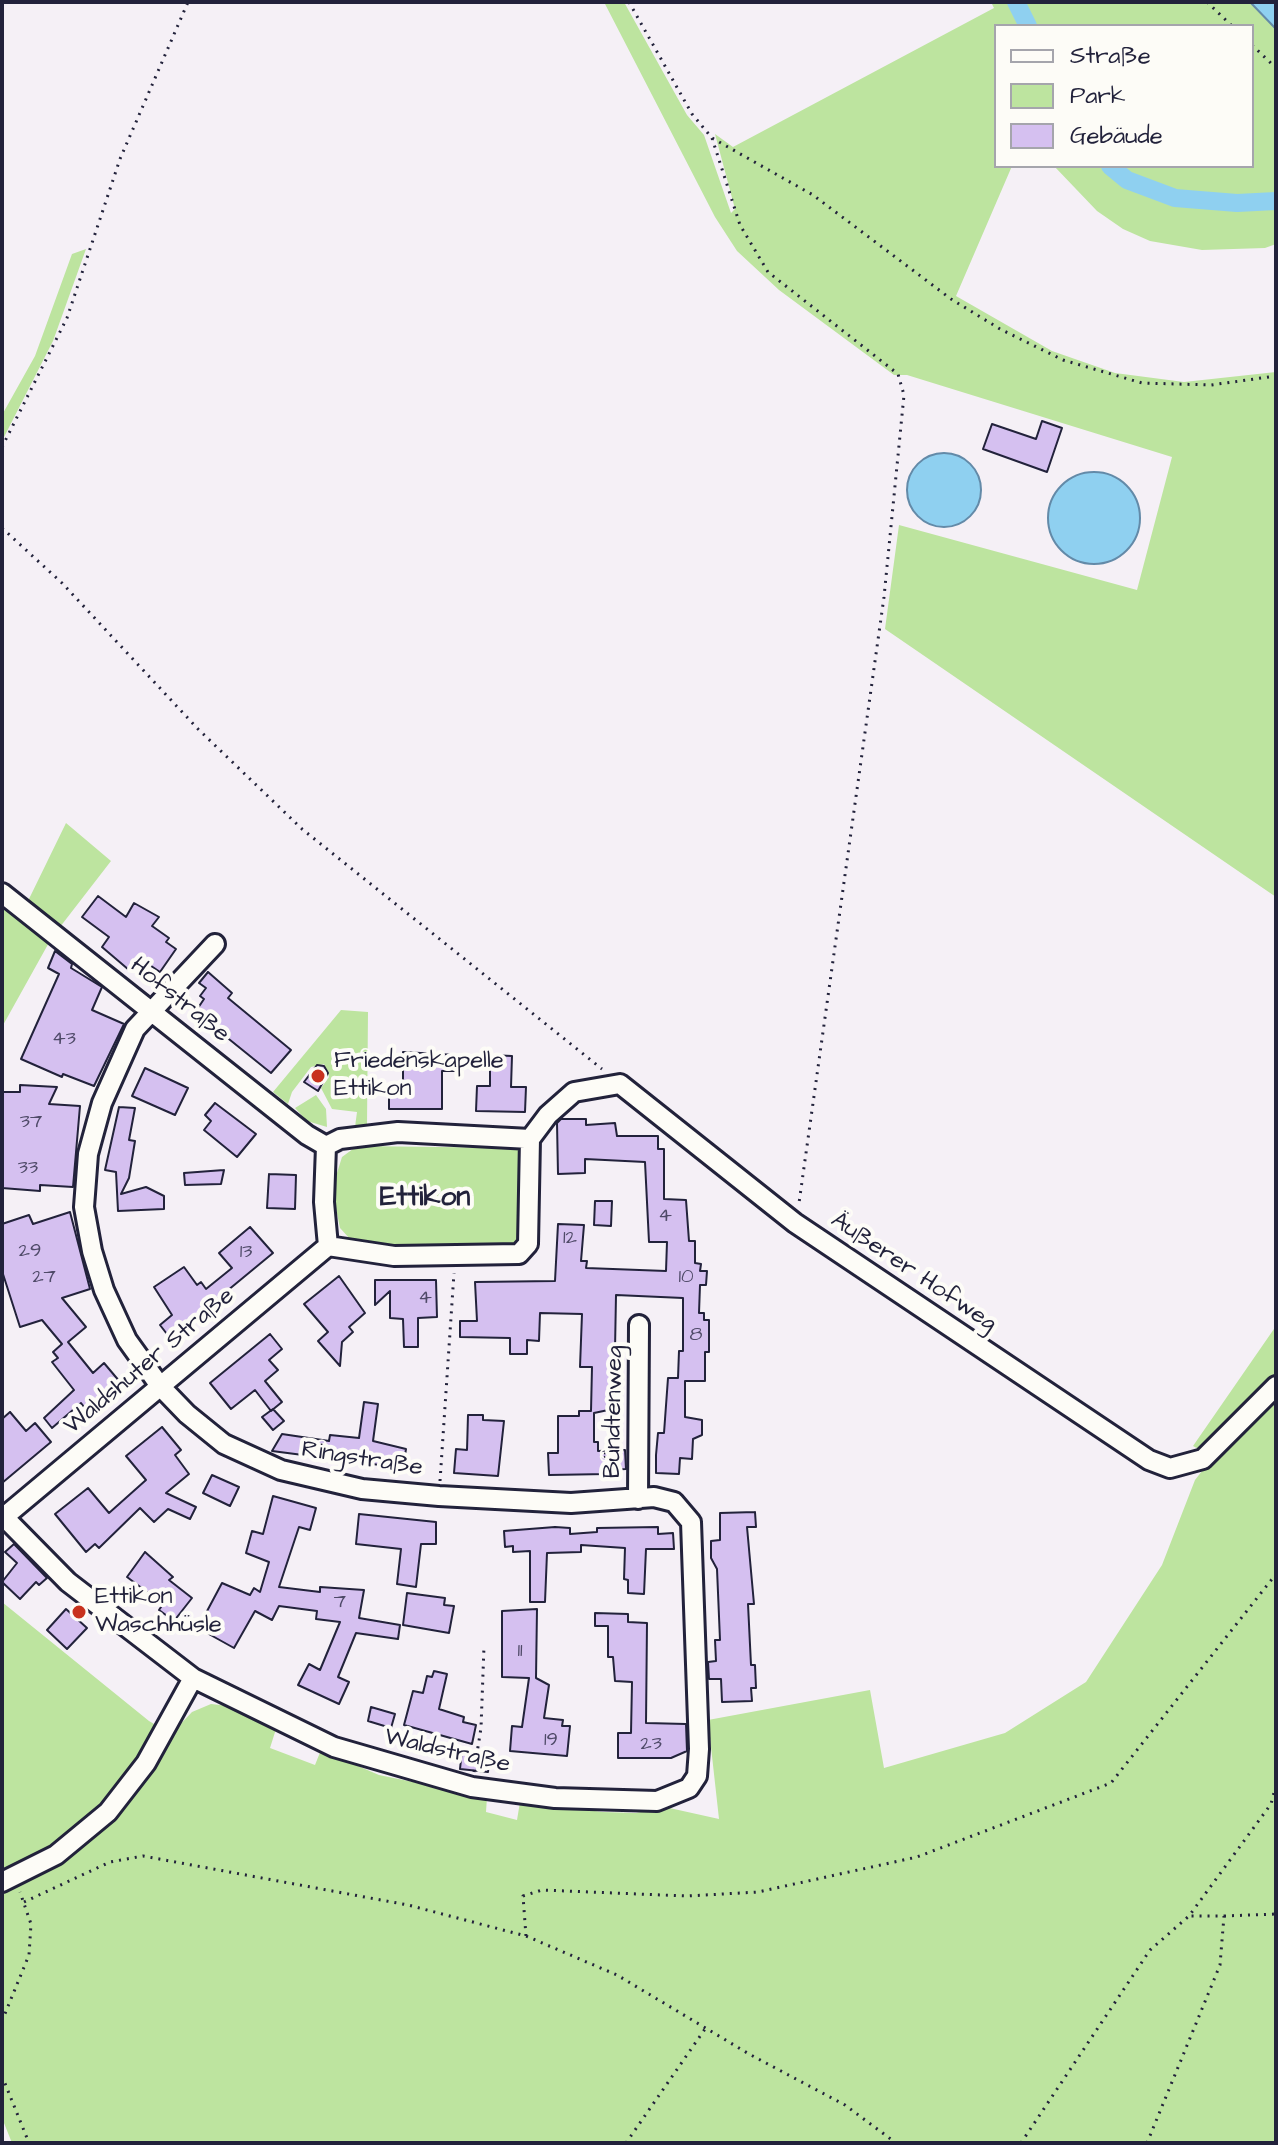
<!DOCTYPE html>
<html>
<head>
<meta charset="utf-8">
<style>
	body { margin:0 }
	#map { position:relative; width:1278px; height:2145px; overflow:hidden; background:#f5f0f6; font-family:"Architects Daughter",sans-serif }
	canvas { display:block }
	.frame { position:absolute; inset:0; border:4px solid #22223b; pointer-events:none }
	.legend { position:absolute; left:994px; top:24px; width:260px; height:144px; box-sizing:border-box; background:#fdfcf7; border:2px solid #a5a5ac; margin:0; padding:10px 14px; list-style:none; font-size:24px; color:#22223b }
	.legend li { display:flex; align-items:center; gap:16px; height:40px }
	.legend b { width:40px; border:2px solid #a5a5ac }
</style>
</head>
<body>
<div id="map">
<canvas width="1278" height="2145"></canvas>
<div class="frame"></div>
<ul class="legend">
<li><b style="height:10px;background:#fdfcf7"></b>Straße</li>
<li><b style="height:22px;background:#bde49f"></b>Park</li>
<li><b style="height:22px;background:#d5c0f0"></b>Gebäude</li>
</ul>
</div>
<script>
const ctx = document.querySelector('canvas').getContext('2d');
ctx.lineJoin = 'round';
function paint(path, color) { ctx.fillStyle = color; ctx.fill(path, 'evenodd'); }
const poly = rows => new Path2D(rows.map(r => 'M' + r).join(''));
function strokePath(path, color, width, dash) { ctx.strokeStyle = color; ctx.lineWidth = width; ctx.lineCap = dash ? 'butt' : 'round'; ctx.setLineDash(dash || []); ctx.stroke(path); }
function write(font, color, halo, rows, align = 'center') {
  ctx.font = font + ' "Architects Daughter",sans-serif'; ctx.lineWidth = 8; ctx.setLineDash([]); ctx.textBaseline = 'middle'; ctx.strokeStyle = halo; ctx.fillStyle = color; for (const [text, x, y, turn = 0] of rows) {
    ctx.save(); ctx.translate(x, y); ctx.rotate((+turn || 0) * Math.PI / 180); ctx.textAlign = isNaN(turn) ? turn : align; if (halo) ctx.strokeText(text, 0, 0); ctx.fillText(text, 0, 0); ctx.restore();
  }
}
paint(poly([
	[604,2,624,2,687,115,704,135,731,213,735,209,715,134,733,147,994,8,991,2,1276,2,1276,244,1265,248,1202,250,1150,241,1123,229,1097,211,1054,166,1252,166,1252,26,996,26,996,166,1012,166,956,296,1052,351,1115,373,1184,382,1276,372,1276,897,885,629,899,525,1137,590,1172,457,907,375,894,375,779,290,737,251,715,217],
	[86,249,53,341,2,441,2,415,35,356,72,254],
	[66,823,111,861,60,927,28,901],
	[2,901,51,939,2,1027],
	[341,1010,368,1012,367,1125,355,1127,357,1112,332,1109,321,1088,329,1077,324,1064,311,1067,292,1092,288,1104,273,1092],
	[316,1095,326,1109,327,1127,307,1121,295,1108],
	[357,1146,520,1148,523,1152,519,1247,399,1248,350,1239,340,1228,332,1189,342,1157],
	[1276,1326,1276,2143,12,2143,2,2118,2,1602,149,1721,171,1734,192,1712,211,1704,229,1706,276,1729,270,1748,315,1765,321,1750,379,1775,487,1797,486,1812,517,1820,520,1802,603,1812,636,1813,665,1807,719,1819,708,1720,870,1690,884,1768,1005,1733,1086,1682,1162,1565,1195,1480,1202,1471,1197,1471,1204,1452,1193,1446]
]), '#bde49f');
const water = poly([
	[1250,2,1276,2,1276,29,1250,2],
	'907 490a37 37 0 1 1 74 0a37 37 0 1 1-74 0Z',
	'1048 518a46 46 0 1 1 92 0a46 46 0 1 1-92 0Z'
]);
paint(water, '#8fd0f0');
strokePath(water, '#638aa8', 2);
strokePath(poly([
	[1016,2,1028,26],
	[1110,166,1127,180,1175,198,1237,203,1276,201]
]), '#8fd0f0', 18);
const building = poly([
	[1042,421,1062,428,1047,472,983,449,992,424,1036,439,1042,421],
	[98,896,126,917,134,903,159,917,152,926,169,938,166,942,176,949,160,972,138,957,129,970,102,947,109,937,82,917,98,896],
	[55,951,72,964,71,968,102,987,92,1010,124,1024,94,1086,63,1074,62,1077,21,1059,59,974,48,968,55,951],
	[208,972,232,993,228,998,291,1050,271,1073,214,1027,211,1031,192,1017,204,999,200,996,206,988,199,983,208,972],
	[403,1052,456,1055,456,1071,442,1071,442,1109,389,1109,389,1086,403,1085,403,1052],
	[490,1055,512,1056,511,1087,526,1087,525,1112,476,1111,477,1086,490,1086,490,1055],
	[317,1065,324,1066,328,1073,318,1091,304,1082,317,1065],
	[145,1068,188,1088,175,1115,132,1096,145,1068],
	[20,1085,57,1087,49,1104,80,1106,73,1187,40,1185,40,1191,2,1188,2,1092,20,1092,20,1085],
	[215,1103,256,1134,237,1157,204,1130,211,1121,205,1115,215,1103],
	[119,1107,135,1108,129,1140,135,1141,129,1178,121,1194,146,1187,164,1196,164,1209,118,1211,116,1172,105,1170,119,1107],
	[561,1119,586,1119,586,1125,615,1123,617,1136,658,1136,658,1149,664,1149,664,1199,686,1200,689,1241,695,1241,695,1263,701,1264,700,1271,707,1271,706,1285,700,1285,699,1313,704,1313,704,1320,709,1320,709,1352,705,1352,705,1381,685,1381,685,1417,702,1420,702,1435,693,1439,692,1459,680,1458,679,1474,656,1473,656,1455,658,1433,664,1433,668,1378,678,1378,679,1351,683,1351,683,1298,616,1295,614,1405,613,1409,594,1413,594,1442,598,1442,598,1451,625,1450,626,1469,607,1470,607,1474,549,1475,548,1453,558,1453,558,1416,579,1416,579,1411,591,1411,592,1367,580,1367,582,1314,540,1313,539,1341,527,1340,527,1354,510,1354,510,1338,460,1337,460,1321,477,1321,475,1282,555,1281,558,1224,584,1225,581,1261,587,1261,586,1268,666,1271,667,1242,649,1242,645,1162,585,1159,585,1173,558,1174,557,1123,561,1119],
	[224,1170,221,1184,185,1185,184,1173,224,1170],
	[269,1174,296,1175,295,1209,267,1208,269,1174],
	[595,1201,612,1201,611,1226,594,1225,595,1201],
	[70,1212,90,1289,62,1298,86,1327,68,1342,93,1373,104,1363,120,1382,87,1411,81,1403,52,1428,44,1418,74,1390,52,1362,58,1358,53,1352,62,1344,42,1320,20,1327,2,1271,2,1224,29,1215,33,1224,70,1212],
	[250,1227,273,1253,170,1338,160,1325,172,1315,154,1287,184,1267,197,1285,201,1282,206,1289,232,1268,219,1253,250,1227],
	[339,1276,365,1313,349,1327,353,1332,342,1342,340,1366,318,1341,328,1332,304,1304,339,1276],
	[375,1280,436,1280,437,1317,418,1318,418,1347,404,1347,403,1319,390,1318,390,1291,375,1305,375,1280],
	[270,1334,282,1349,269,1360,278,1370,265,1381,282,1402,271,1411,255,1390,231,1409,210,1383,270,1334],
	[364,1402,378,1404,373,1441,406,1449,403,1468,272,1451,282,1434,329,1441,330,1435,359,1438,364,1402],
	[273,1409,284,1421,273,1430,262,1417,273,1409],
	[10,1412,26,1431,35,1423,51,1442,2,1483,2,1419,10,1412],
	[468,1415,483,1415,483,1420,504,1421,498,1476,454,1473,456,1449,467,1450,468,1415],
	[162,1427,181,1450,175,1455,189,1474,166,1493,196,1507,190,1519,168,1509,154,1522,140,1508,99,1548,95,1544,86,1552,55,1514,88,1488,109,1513,146,1480,126,1456,162,1427],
	[212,1475,239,1487,230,1506,203,1493,212,1475],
	[273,1496,316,1508,310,1530,299,1527,279,1587,320,1592,320,1587,364,1590,359,1618,400,1625,398,1639,356,1633,338,1677,349,1682,339,1704,298,1685,309,1664,320,1670,340,1622,316,1619,317,1611,279,1606,272,1620,255,1611,234,1648,198,1628,222,1583,250,1595,254,1588,260,1592,269,1562,246,1553,252,1531,263,1534,273,1496],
	[755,1512,756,1527,747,1527,754,1604,748,1604,751,1665,755,1665,756,1688,751,1688,752,1701,722,1702,721,1679,709,1679,708,1662,716,1661,715,1640,720,1640,717,1569,711,1558,711,1541,720,1540,720,1513,755,1512],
	[359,1514,436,1522,436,1544,421,1544,416,1587,397,1584,401,1549,356,1544,359,1514],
	[555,1527,570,1528,570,1534,597,1532,597,1528,658,1527,658,1534,673,1533,674,1549,646,1549,644,1594,628,1593,628,1580,624,1579,625,1548,581,1545,581,1552,547,1553,545,1602,530,1602,530,1551,513,1552,513,1546,505,1547,504,1531,555,1527],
	[14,1544,47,1578,39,1585,36,1582,20,1599,2,1582,17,1563,5,1552,14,1544],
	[145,1552,173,1577,169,1580,192,1598,174,1621,159,1610,163,1604,127,1577,145,1552],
	[407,1593,445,1598,444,1605,454,1606,449,1633,403,1625,407,1593],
	[66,1609,87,1628,67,1649,47,1630,66,1609],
	[537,1609,536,1678,549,1685,544,1718,563,1720,562,1726,570,1726,567,1756,510,1751,512,1726,522,1727,529,1678,502,1677,502,1611,537,1609],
	[595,1613,628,1614,628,1622,647,1623,646,1723,686,1724,687,1751,671,1758,618,1758,618,1733,631,1733,632,1682,615,1681,613,1657,608,1657,608,1626,595,1626,595,1613],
	[434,1671,447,1674,439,1709,464,1717,463,1722,476,1725,472,1744,404,1725,413,1691,423,1693,427,1676,432,1677,434,1671],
	[371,1707,395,1714,391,1728,368,1721,371,1707],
	[462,1750,490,1753,488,1772,460,1769,462,1750]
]);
paint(building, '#d5c0f0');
strokePath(building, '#22223b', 2);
const minor = poly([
	[2,893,307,1135,326,1146],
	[530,1139,548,1115,574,1092,620,1084,795,1223,1149,1460,1170,1468,1203,1459,1276,1386],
	[326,1146,340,1139,398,1132,530,1139],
	[326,1146,324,1202,328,1246],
	[328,1246,394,1256,519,1254,528,1244,530,1139],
	[638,1499,639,1325],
	[2,1515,68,1582,193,1678,334,1747,472,1787,555,1798,657,1801,689,1788,697,1776,699,1749,691,1522,674,1502,654,1497,571,1503,439,1496,362,1489,281,1470,224,1444,187,1414,160,1386,127,1340,104,1290,92,1251,84,1207,88,1154,102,1103,135,1029,215,944],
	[4,1517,328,1246],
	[2,1882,56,1855,108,1812,146,1763,193,1678]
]);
strokePath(minor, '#22223b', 24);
strokePath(poly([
	[629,2,692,114,712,138,813,195,951,299,1000,329,1063,360,1142,383,1211,385,1276,376],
	[1207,2,1232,26],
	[1252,45,1276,68],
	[712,138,740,225,768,272,898,374,904,395,884,597,799,1203],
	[2,447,67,318,120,159,188,2],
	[2,528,62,583,198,729,302,829,602,1069],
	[440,1481,454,1273],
	[474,1772,481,1728,484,1646],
	[24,1902,110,1862,143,1856,408,1905,526,1936,617,1975,749,2054,845,2105,896,2143],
	[1224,1916,1276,1914],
	[526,1936,523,1896,542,1890,687,1896,758,1892,917,1857,1111,1783,1276,1574],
	[2,2021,29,1955,31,1924,20,1892],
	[2,2076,29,2143],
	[626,2143,705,2029],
	[1021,2143,1150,1950,1189,1916,1271,1804,1276,1785],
	[1147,2143,1220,1965,1224,1916,1190,1916]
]), '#22223b', 3, [2, 6]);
strokePath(minor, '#fdfcf7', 18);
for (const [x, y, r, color] of [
	[318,1076,8,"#c8321e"],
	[79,1612,8,"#c8321e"]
]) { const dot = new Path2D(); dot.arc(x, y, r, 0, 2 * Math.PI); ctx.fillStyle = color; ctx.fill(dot); strokePath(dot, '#fdfcf7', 3); }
write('20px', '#4f4a68', null, [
	["43",64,1040],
	["37",31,1123],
	["33",28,1169],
	["4",665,1217],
	["12",570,1239],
	["29",30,1252],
	["13",246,1253],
	["27",44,1278],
	["10",686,1278],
	["4",425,1299],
	["8",696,1336],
	["7",340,1603],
	["11",520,1652],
	["19",551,1741],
	["23",651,1745]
]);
write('24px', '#22223b', '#fdfcf7', [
	["Hofstraße",179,1001,39],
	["Äußerer Hofweg",913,1273,34],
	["Waldshuter Straße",150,1362,-40],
	["Bündtenweg",615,1412,-89],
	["Ringstraße",362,1460,9],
	["Waldstraße",447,1752,13]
]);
write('24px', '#22223b', '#fdfcf7', [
	["Friedenskapelle",334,1062],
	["Ettikon",334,1090],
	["Ettikon",95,1598],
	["Waschhüsle",95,1626]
], 'left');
write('bold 28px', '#22223b', '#fdfcf7', [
	["Ettikon",425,1199]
]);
</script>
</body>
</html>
